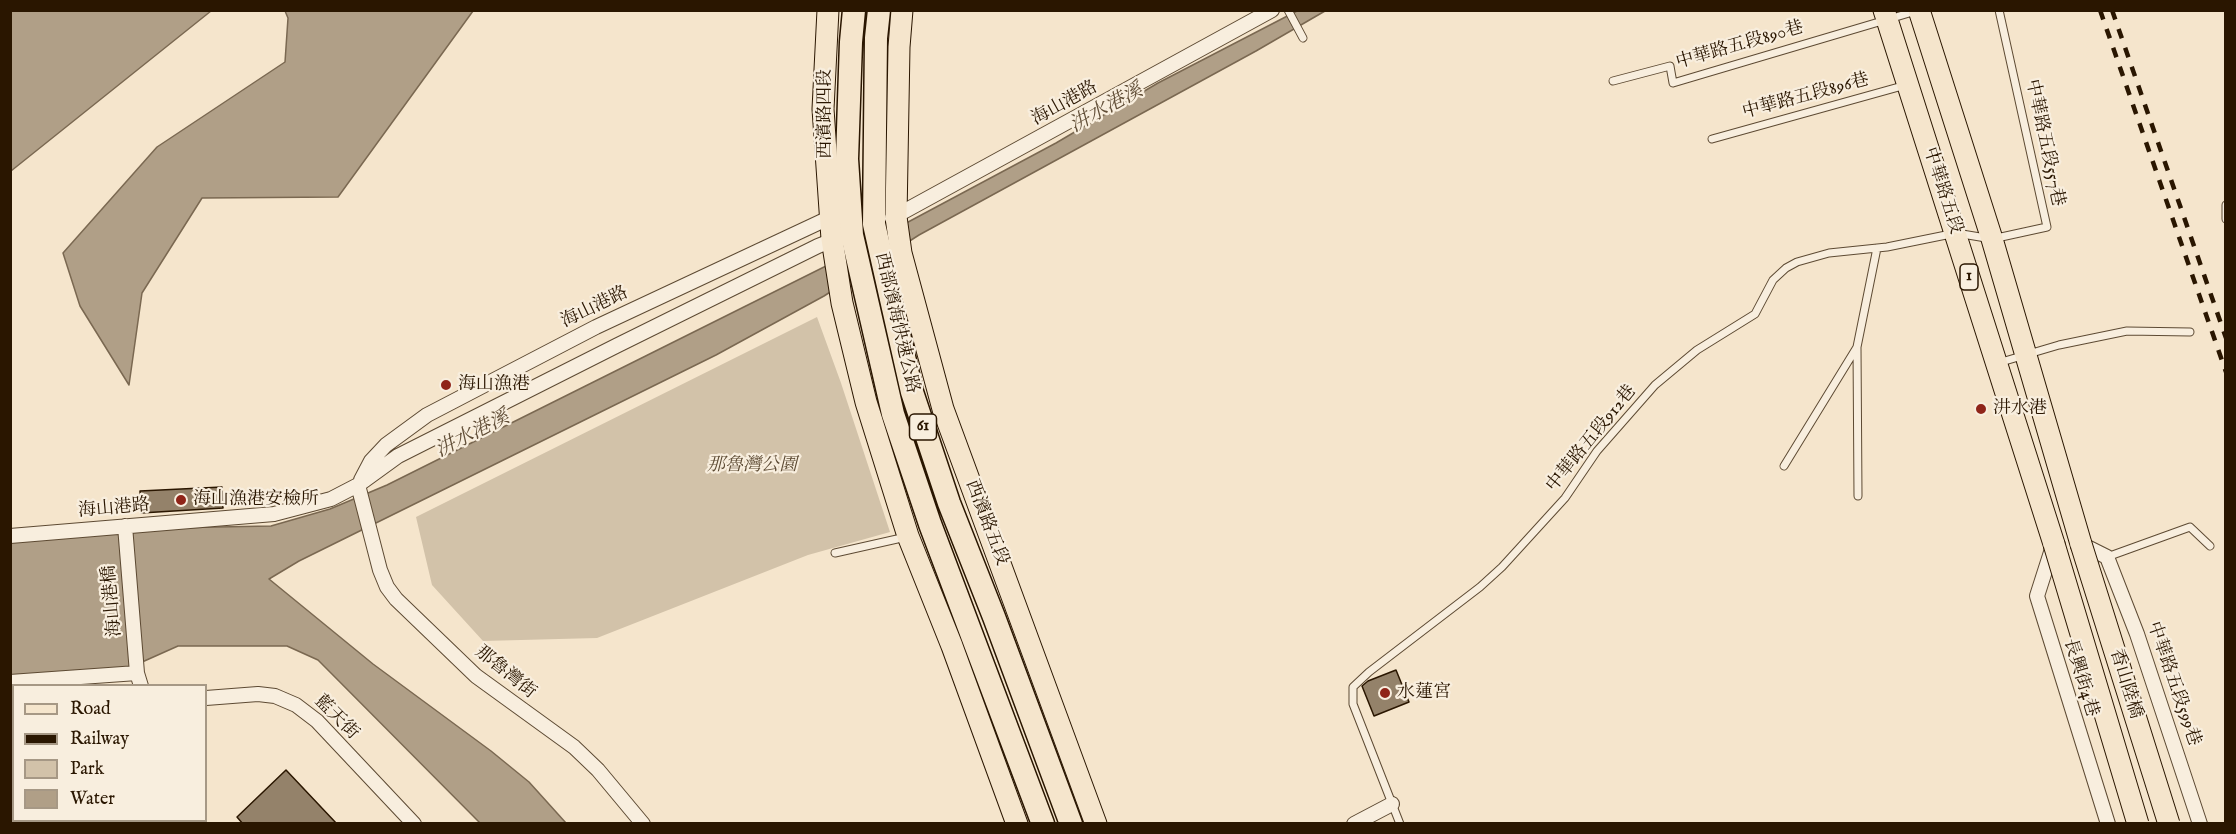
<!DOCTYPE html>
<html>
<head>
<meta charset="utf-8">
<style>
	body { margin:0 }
	#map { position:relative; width:2236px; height:834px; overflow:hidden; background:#f5e5cc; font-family:"IM FELL English",serif }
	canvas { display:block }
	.frame { position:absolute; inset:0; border:12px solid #2a1600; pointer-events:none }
	.legend { position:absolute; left:12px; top:684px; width:195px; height:138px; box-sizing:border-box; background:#f8eede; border:2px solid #a69885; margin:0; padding:8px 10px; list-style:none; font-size:18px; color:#2a1600 }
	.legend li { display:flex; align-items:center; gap:12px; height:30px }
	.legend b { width:30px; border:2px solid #a69885 }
</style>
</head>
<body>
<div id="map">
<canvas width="2236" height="834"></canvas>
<div class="frame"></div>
<ul class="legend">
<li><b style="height:8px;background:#f5e5cc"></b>Road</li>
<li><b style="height:8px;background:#2a1600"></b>Railway</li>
<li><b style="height:16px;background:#d2c2a9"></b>Park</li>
<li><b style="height:16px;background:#b09f87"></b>Water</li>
</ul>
</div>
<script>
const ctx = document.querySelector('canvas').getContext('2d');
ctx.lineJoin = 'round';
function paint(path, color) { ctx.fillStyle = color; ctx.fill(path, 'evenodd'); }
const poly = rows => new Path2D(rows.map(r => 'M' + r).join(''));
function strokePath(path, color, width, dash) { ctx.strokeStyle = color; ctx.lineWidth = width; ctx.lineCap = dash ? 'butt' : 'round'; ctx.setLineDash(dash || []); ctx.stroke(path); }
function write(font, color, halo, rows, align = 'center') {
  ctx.font = font + ' "IM FELL English","Noto Serif TC",serif'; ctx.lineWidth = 4.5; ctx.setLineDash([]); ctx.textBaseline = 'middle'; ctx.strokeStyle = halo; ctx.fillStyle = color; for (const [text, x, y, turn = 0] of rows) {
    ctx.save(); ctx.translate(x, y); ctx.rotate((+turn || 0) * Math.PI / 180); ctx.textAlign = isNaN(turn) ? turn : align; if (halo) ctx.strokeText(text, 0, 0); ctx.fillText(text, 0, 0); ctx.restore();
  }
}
paint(poly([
	[817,317,841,383,890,532,808,555,597,638,483,641,432,585,416,517]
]), '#d2c2a9');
const water = poly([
	[11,10,211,10,211,11,11,171,11,10],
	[285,11,473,11,338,197,202,198,142,293,129,385,80,306,63,253,157,147,285,62,288,18,285,11],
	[1297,11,1325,11,1256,51,919,235,824,296,716,355,299,561,269,579,373,664,491,751,529,782,566,823,480,823,318,660,287,646,178,646,113,675,11,682,11,537,110,529,271,526,330,509,387,485,824,267,1056,143,1158,83,1297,11]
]);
paint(water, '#b09f87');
strokePath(water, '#7a6851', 1.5);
const building = poly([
	[222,487,223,508,141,513,140,491,222,487],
	[1396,670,1409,702,1374,716,1362,686,1368,681,1396,670],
	[286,770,337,824,243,824,237,817,286,770]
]);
paint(building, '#94826a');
strokePath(building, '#2a1600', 1.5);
const service = poly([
	[1288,10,1303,38],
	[1613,81,1670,66,1673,83,1916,11],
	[1712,139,1906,85],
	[2226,205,2226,219],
	[1857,347,1858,496],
	[1998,363,2059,345,2127,331,2190,332],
	[1784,466,1857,347,1877,248],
	[835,553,906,537],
	[2107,557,2190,527,2210,546],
	[1400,824,1353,704,1353,687,1369,672,1480,587,1502,567,1565,498,1597,451,1655,385,1697,350,1755,314,1773,280,1786,268,1797,262,1829,253,1887,247,1956,233,1992,239,2047,227,1999,10]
]);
const minor = poly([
	[892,218,1272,10],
	[361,480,371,461,386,445,427,415,596,327,831,217,837,216],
	[358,485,380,570,387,587,396,599,476,676,574,747,598,770,643,824],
	[125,526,137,673,141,686],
	[10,536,274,514,331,499,358,485,398,456,616,346,818,246,838,238],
	[2081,544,2107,557,2137,634,2200,824],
	[2053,546,2037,596,2108,824],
	[10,682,137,673],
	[206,698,258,694,275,696,296,705,317,721,414,824],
	[176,820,176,824],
	[95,824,128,820],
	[1354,824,1392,804]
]);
const primary = poly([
	[828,10,823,109,832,239,842,303,866,402,908,536,952,646,1017,824],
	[902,10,899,47,896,217,901,253,943,409,1096,824],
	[1884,10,2054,544],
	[1919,10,1992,239,2081,544]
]);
const trunk = poly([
	[854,10,851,42,847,159,852,235,893,414,930,524,1043,824],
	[879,10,876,38,874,224,912,392,949,503,994,617,1071,824]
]);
strokePath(service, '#5d4a33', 9);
strokePath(minor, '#5d4a33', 16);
strokePath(primary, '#2a1600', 23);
strokePath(trunk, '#2a1600', 25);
strokePath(service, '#f8eede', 7);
strokePath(minor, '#f8eede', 14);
strokePath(primary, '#f5e5cc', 21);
strokePath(trunk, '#f5e5cc', 22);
strokePath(poly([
	[2100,10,2226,372],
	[2112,10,2226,338]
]), '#2a1600', 4.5, [10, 10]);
const primaryBridge = poly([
	[2054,544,2138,824],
	[2081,544,2169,824]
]);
strokePath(primaryBridge, '#2a1600', 23, []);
strokePath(primaryBridge, '#f5e5cc', 21);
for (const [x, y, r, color] of [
	[446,385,6,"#8f2418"],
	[1981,409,6,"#8f2418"],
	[181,500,6,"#8f2418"],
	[1385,693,6,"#8f2418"]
]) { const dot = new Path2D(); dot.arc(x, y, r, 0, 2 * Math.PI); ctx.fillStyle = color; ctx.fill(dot); strokePath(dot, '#f8eede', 2); }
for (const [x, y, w] of [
	[1969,277,18],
	[923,427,27]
]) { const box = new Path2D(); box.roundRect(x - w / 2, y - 13, w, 26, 4.5); ctx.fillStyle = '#f8eede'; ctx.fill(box); strokePath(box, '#2a1600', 1.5); }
write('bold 16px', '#2a1600', null, [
	["1",1969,277],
	["61",923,427]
]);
write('18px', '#2a1600', '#f8eede', [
	["中華路五段890巷",1740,46,-16],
	["中華路五段896巷",1806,97,-15],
	["海山港路",1065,104,-29],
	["西濱路四段",826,114,-90],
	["中華路五段557巷",2044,143,78],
	["中華路五段",1942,191,72],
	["海山港路",595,308,-26],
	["西部濱海快速公路",896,323,77],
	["中華路五段912巷",1592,439,-51],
	["海山港路",114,509,-5],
	["西濱路五段",986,523,69],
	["海山港橋",113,601,-95],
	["那魯灣街",505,673,39],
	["長興街4巷",2080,678,73],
	["香山陸橋",2125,684,73],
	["中華路五段599巷",2173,684,71],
	["藍天街",336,718,45]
]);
write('18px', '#2a1600', '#f8eede', [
	["海山漁港",458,385],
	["汫水港",1993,409],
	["海山漁港安檢所",193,500],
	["水蓮宮",1397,693]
], 'left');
write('italic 18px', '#5c4a33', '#f8eede', [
	["那魯灣公園",752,466]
]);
write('italic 20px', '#604d36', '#f8eede', [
	["汫水港溪",1107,109,-29],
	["汫水港溪",473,435,-27]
]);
</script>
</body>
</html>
